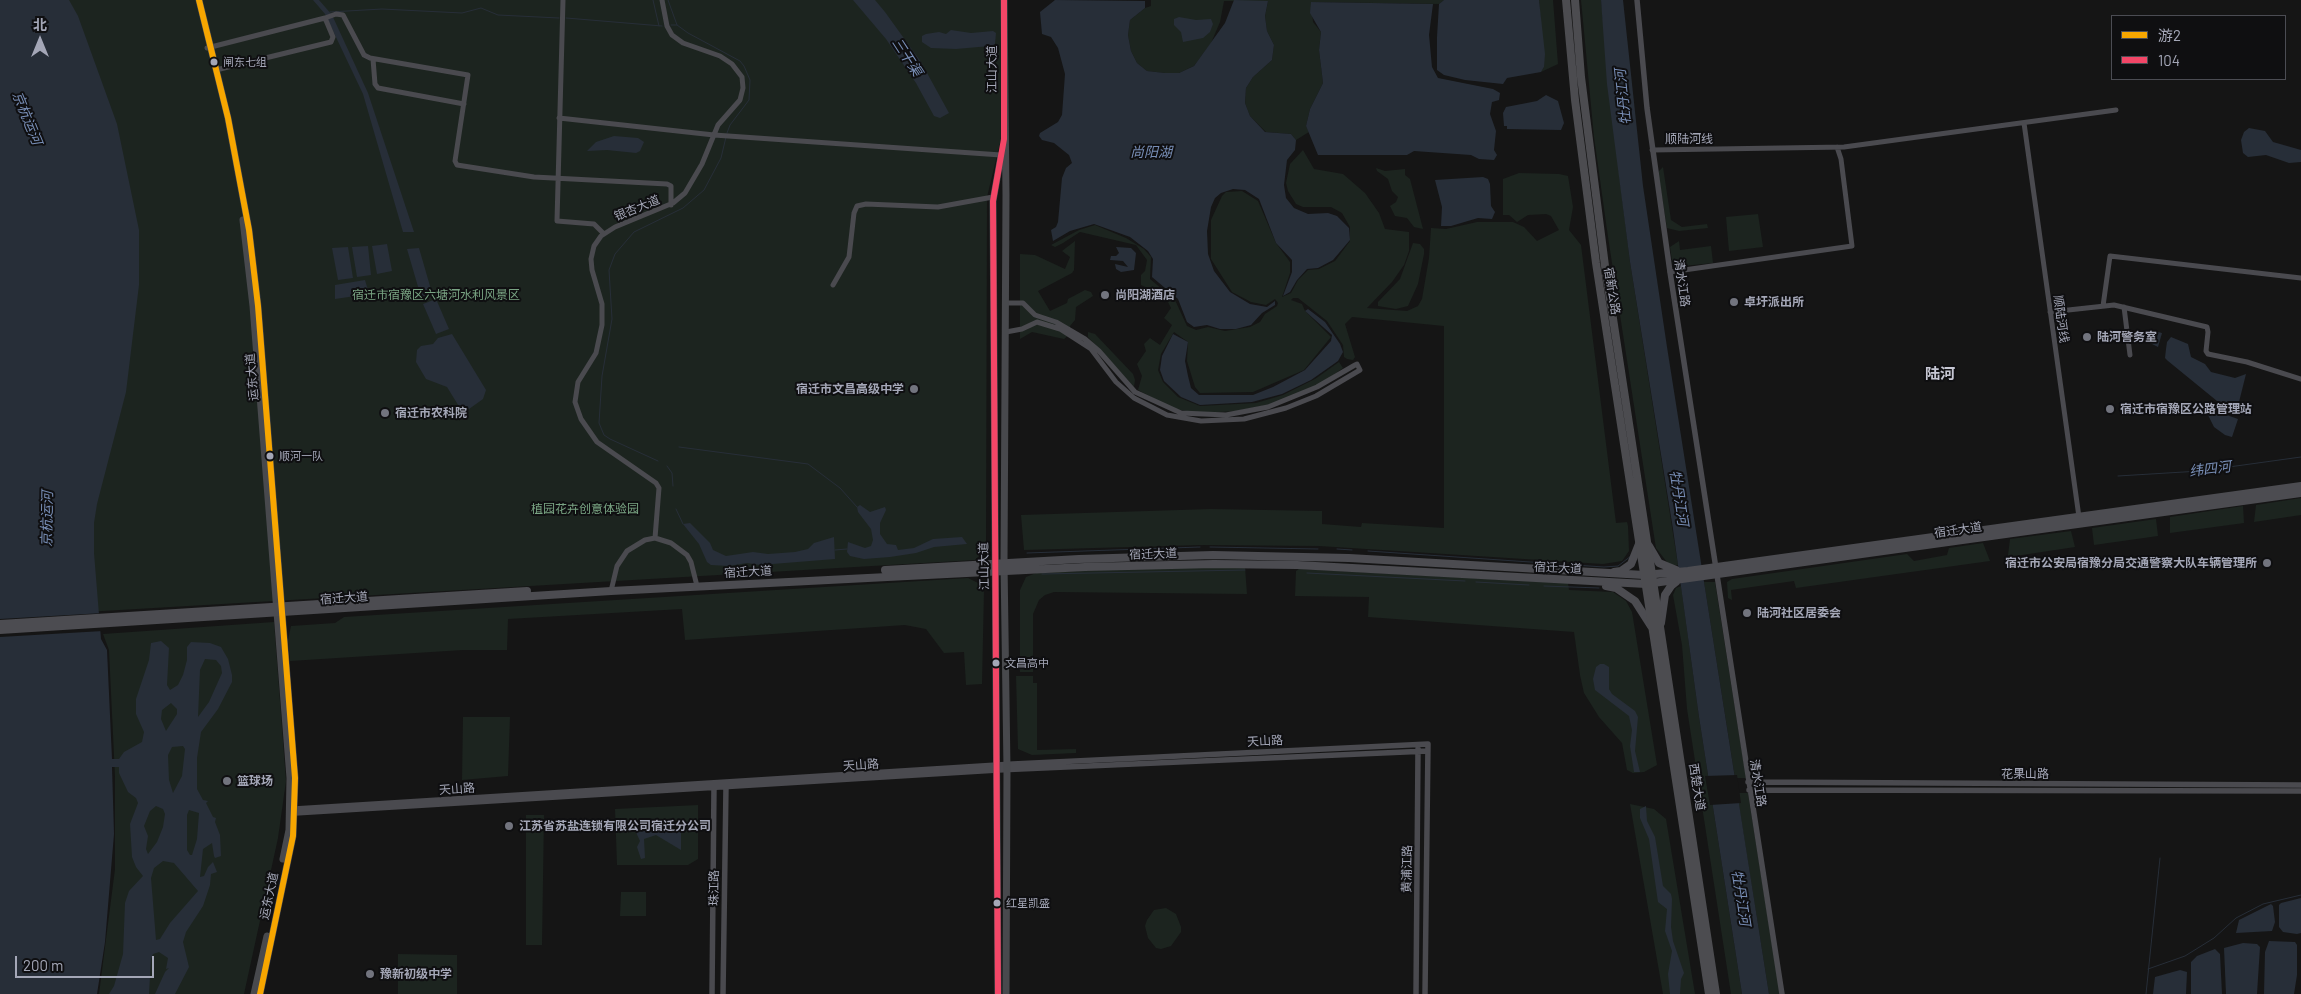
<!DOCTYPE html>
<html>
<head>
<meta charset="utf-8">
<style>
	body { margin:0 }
	#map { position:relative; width:2301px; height:994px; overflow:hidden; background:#151515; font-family:Barlow,"Noto Sans SC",sans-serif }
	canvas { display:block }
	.legend { position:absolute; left:2111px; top:15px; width:175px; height:65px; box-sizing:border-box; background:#0f0f11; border:1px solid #4b4c53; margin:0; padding:6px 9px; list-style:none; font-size:15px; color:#a4a7b7 }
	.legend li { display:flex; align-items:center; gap:10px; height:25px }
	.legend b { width:25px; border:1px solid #4b4c53 }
	.north { position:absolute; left:15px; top:15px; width:50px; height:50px; -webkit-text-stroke:4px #0f0f11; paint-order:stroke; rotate:0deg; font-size:14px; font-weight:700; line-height:20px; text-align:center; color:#a4a7b7 }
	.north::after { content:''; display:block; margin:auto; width:18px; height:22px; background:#a4a7b7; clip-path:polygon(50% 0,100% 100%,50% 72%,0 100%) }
	.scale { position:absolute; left:15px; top:956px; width:139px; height:22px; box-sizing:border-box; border:2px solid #a4a7b7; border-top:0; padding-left:6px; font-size:15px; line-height:18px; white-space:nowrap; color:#a4a7b7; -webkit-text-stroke:4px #0f0f11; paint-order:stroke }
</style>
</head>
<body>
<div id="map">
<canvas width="2301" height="994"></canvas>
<ul class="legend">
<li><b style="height:6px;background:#f7a600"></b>游2</li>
<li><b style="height:6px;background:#f34667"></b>104</li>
</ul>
<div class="north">北</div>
<div class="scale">200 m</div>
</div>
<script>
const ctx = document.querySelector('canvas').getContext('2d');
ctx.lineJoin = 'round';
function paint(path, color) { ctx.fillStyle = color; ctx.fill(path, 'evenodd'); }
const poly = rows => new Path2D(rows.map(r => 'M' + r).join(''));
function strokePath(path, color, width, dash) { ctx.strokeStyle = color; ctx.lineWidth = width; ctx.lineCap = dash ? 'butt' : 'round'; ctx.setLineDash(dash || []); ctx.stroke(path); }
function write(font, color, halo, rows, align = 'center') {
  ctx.font = font + ' Barlow,"Noto Sans SC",sans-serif'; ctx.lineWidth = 4; ctx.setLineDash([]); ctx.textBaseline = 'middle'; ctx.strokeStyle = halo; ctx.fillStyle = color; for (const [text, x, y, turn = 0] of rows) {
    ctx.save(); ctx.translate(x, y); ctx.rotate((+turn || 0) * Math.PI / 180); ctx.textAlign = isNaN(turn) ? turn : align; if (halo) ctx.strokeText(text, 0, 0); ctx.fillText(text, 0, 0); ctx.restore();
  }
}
paint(poly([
	[0,0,1001,0,1001,139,987,197,986,545,981,554,975,560,0,617],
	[1151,0,1444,0,1439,4,1311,2,1313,22,1321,32,1319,50,1323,83,1310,109,1306,126,1309,132,1296,140,1291,134,1266,132,1250,116,1245,103,1246,88,1253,77,1272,60,1274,45,1267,31,1265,16,1268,1,1224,1,1220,22,1211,43,1194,66,1179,73,1165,73,1147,71,1137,63,1131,51,1128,35,1130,20,1145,8,1151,6],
	[1539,0,1553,0,1558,64,1541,72,1544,67],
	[1581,0,1601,0,1618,164,1630,262,1678,565,1670,566,1656,548,1655,542,1608,237,1594,137],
	[1303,150,1314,169,1343,174,1365,193,1379,213,1385,229,1409,232,1409,251,1404,265,1392,282,1367,308,1407,311,1418,306,1422,299,1429,258,1431,228,1446,229,1477,222,1513,222,1524,227,1537,241,1559,230,1551,216,1546,214,1528,215,1517,222,1509,215,1503,215,1503,179,1519,173,1559,174,1568,176,1573,207,1569,230,1581,245,1616,523,1627,522,1628,526,1629,551,1622,561,1603,564,1319,546,1202,545,1024,550,1021,515,1211,509,1322,511,1322,524,1361,527,1362,523,1444,528,1444,326,1352,317,1345,324,1355,357,1353,360,1347,359,1344,357,1343,345,1327,321,1298,298,1293,298,1291,300,1302,304,1305,311,1331,337,1304,370,1253,392,1200,393,1195,387,1187,361,1188,342,1174,332,1161,354,1158,370,1163,382,1178,397,1200,406,1256,403,1283,395,1315,379,1339,362,1343,368,1322,383,1277,403,1237,411,1201,413,1173,409,1138,390,1142,376,1137,364,1146,351,1144,344,1150,338,1160,345,1172,325,1164,318,1171,308,1165,296,1141,285,1141,275,1145,271,1147,260,1136,245,1080,232,1063,243,1055,247,1051,245,1079,230,1095,225,1126,238,1144,249,1151,257,1150,279,1175,300,1187,326,1196,330,1208,327,1225,331,1250,327,1260,322,1265,314,1277,306,1278,303,1275,299,1266,305,1251,302,1232,292,1211,259,1211,220,1222,196,1226,192,1242,191,1258,201,1276,243,1290,262,1290,273,1282,297,1291,293,1298,280,1308,270,1319,269,1335,261,1350,241,1350,227,1342,213,1331,207,1303,207,1296,204,1288,191,1286,183,1290,164],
	[1663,167,1671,220,1682,227,1707,224,1708,228,1679,231,1667,228,1658,172],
	[1376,168,1385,171,1405,169,1405,175,1410,179,1423,229,1414,227,1407,218,1395,216,1390,206,1396,202,1398,197,1392,191,1388,179,1377,171],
	[1758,214,1763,247,1729,251,1726,217],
	[1075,241,1074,270,1072,273,1038,291,1050,311,1067,303,1068,299,1085,290,1091,292,1093,296,1076,307,1075,320,1070,326,1070,334,1064,339,1032,332,1020,339,1020,254,1035,255,1065,269,1070,257,1062,251],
	[1679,241,1680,250,1711,246,1713,263,1673,267,1670,247],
	[1413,243,1420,244,1424,249,1424,254,1418,284,1408,306,1396,309,1378,306,1378,302,1400,279],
	[1088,332,1095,334,1133,374,1135,380,1134,387,1088,337],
	[2301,498,2301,515,2254,522,2256,505],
	[2243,506,2244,523,2170,533,2170,517],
	[2156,519,2158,536,2094,545,2092,528],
	[2071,531,2075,547,2009,557,2008,555,2010,539],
	[1983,543,1990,561,1796,588,1794,581,1731,590,1732,600,1728,598,1727,582,1732,579,1907,554,1914,561,1947,555,1949,548],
	[1167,567,1245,567,1247,594,1054,592,1045,595,1039,600,1033,614,1033,672,1020,672,1020,590,1026,577,1036,573],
	[1299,569,1568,583,1569,590,1613,592,1626,601,1632,612,1657,765,1644,772,1633,773,1627,770,1622,743,1599,717,1584,693,1580,675,1574,632,1368,617,1369,597,1295,596,1296,571],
	[968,578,978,583,984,590,982,684,966,685,964,652,944,653,926,629,905,625,685,640,682,609,508,619,507,650,463,650,290,661,288,640,291,626,335,623,344,617],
	[1704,582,1715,582,1746,778,1735,778],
	[1681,586,1699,717,1742,994,1731,994,1687,709,1682,645,1673,595,1676,588],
	[274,622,286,781,278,838,244,994,99,994,115,869,115,777,109,650,103,634],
	[1016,676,1033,676,1033,683,1037,683,1037,750,1076,749,1076,753,1032,755,1018,749],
	[463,717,510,717,508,776,462,780],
	[1737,793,1748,793,1780,994,1769,994],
	[1630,804,1654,809,1666,819,1695,994,1663,994],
	[698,805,698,859,688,865,617,865,615,809],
	[526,815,544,815,542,945,526,945],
	[621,892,646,892,646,916,620,916],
	[1166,908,1176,914,1181,927,1181,932,1171,946,1161,949,1156,948,1148,938,1145,926,1147,920,1154,910],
	[398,954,457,955,457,994,398,994]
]), '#1c241f');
paint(poly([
	[0,0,69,0,78,16,117,124,139,230,139,285,126,392,97,504,94,523,94,553,101,639,107,650,112,759,119,759,124,752,142,742,144,732,136,714,136,699,149,660,151,643,161,641,169,648,167,685,170,690,178,685,183,675,187,660,187,647,191,642,210,643,221,647,228,659,232,675,232,682,218,709,201,732,197,758,197,789,203,800,208,801,206,803,213,817,216,818,215,822,220,835,221,856,215,858,214,856,212,843,203,849,200,877,204,876,208,867,213,862,217,872,211,874,210,885,203,906,186,932,183,942,189,967,175,994,155,994,165,972,169,968,166,969,168,958,159,952,153,954,151,959,149,994,109,994,114,986,123,954,125,903,129,891,143,876,136,867,132,857,130,824,138,803,136,798,128,792,119,773,119,767,112,767,114,834,105,942,97,994,0,994],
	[205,659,216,660,221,666,222,673,209,702,198,717,200,670],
	[171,703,177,709,177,714,166,731,161,719,162,710],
	[183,746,185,749,182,776,173,793,169,780,168,755,172,747],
	[156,806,163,809,165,814,163,827,157,842,148,854,146,849,148,836,144,826,150,811],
	[189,810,199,813,197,839,192,855,190,855,187,850,187,815],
	[163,861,174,863,198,891,170,923,160,939,156,940,151,878,154,868],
	[313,0,319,0,332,15,368,93,414,232,403,232,363,94,325,14],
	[853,0,875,0,885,12,921,62,949,113,940,118,934,116,916,83,886,39],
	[1055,0,1145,1,1145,8,1130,20,1128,35,1131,51,1137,63,1147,71,1165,73,1179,73,1194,66,1225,23,1234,0,1268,1,1265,16,1267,31,1274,45,1272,60,1253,77,1246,88,1245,103,1250,116,1265,132,1291,134,1296,140,1295,150,1287,160,1284,185,1286,198,1294,208,1308,214,1328,213,1337,216,1349,228,1350,240,1333,260,1318,268,1307,269,1297,280,1290,292,1283,296,1292,272,1292,260,1276,243,1259,199,1245,190,1233,189,1221,193,1215,198,1211,207,1207,231,1208,254,1214,271,1230,292,1250,304,1267,307,1275,301,1275,305,1262,313,1251,325,1236,329,1220,329,1207,325,1194,327,1187,322,1178,299,1152,277,1153,259,1148,251,1130,237,1094,224,1070,231,1053,241,1051,230,1056,227,1058,222,1062,178,1066,168,1072,163,1069,155,1054,143,1042,140,1039,136,1040,133,1058,122,1062,115,1065,74,1058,48,1051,37,1042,34,1040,12],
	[1444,0,1539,0,1545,54,1544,67,1541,72,1507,78,1503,84,1465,80,1444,75,1437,70,1437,37,1439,4],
	[1601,0,1623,0,1643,186,1667,347,1769,994,1742,994,1699,717,1673,529,1630,262,1607,84],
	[1311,2,1433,4,1429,35,1432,67,1438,78,1493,89,1500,93,1499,100,1492,102,1490,114,1496,131,1494,150,1497,155,1494,160,1479,159,1471,155,1414,151,1407,155,1318,155,1306,126,1310,109,1323,83,1319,50,1321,32,1310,13],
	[1179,17,1196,20,1211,19,1213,24,1210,32,1203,38,1183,42,1181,32,1174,25,1174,19],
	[951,30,971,33,993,31,996,33,995,44,990,46,956,49,931,48,922,42,922,36,926,34,939,32,946,34],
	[1546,95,1558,101,1564,123,1561,130,1507,129,1507,126,1504,126,1503,113,1506,107,1537,101],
	[2249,128,2265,131,2273,142,2301,150,2301,162,2289,163,2266,155,2248,157,2243,153,2241,140,2244,132],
	[614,136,638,138,644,142,640,151,636,153,607,150,587,151,596,142],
	[1483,177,1488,179,1490,184,1491,206,1495,212,1492,219,1478,218,1451,226,1441,226,1442,207,1435,180],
	[387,244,392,271,377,274,372,246],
	[368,246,371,275,357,277,352,247],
	[348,247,353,278,338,280,332,248],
	[1116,247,1131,248,1136,253,1134,270,1121,272,1116,269,1115,264,1128,267,1123,261,1110,260,1111,256,1116,256,1119,253],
	[419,248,432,293,421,297,407,249],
	[365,280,369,294,335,299,335,285],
	[436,299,449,329,436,334,423,304],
	[1308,309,1325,322,1340,344,1343,352,1338,361,1311,380,1282,394,1252,402,1200,405,1181,397,1164,381,1160,370,1162,356,1173,334,1188,342,1185,361,1188,376,1191,388,1199,395,1253,395,1273,387,1305,370,1331,341,1332,335,1305,311],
	[2150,330,2162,333,2158,347,2138,337,2139,332],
	[452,334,486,390,483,399,469,409,460,408,447,387,426,379,416,362,417,350,421,346,433,344,438,338],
	[2171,337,2188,344,2191,357,2205,364,2211,372,2235,378,2246,374,2238,406,2217,401,2168,361,2165,358,2166,349,2167,342],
	[2212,405,2221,413,2238,419,2232,437,2225,435,2214,427,2208,415],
	[860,505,870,512,885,507,886,510,880,523,880,534,887,544,896,545,898,550,914,548,933,539,962,537,967,544,934,547,916,553,890,557,864,559,850,556,847,552,848,542,865,548,871,546,873,540,871,529,858,512,857,507],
	[690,523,710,543,713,550,726,556,753,552,768,554,795,552,808,549,814,543,834,537,835,559,760,565,747,563,729,566,711,565,707,562,699,544,683,524],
	[1600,664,1604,664,1609,667,1609,689,1612,694,1635,711,1638,717,1635,751,1640,772,1634,772,1630,746,1632,730,1629,716,1595,690,1593,679,1596,667],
	[1646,806,1647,821,1655,837,1663,886,1671,894,1672,899,1671,927,1673,941,1684,973,1681,979,1680,994,1670,994,1668,974,1672,951,1665,931,1667,909,1658,902,1649,839,1640,818,1640,809],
	[653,825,681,830,681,850,656,835,644,839,645,858,641,859,637,847,640,841,634,828],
	[2301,898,2301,933,2297,934,2283,932,2279,927,2279,905,2281,903],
	[2271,904,2273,906,2275,922,2272,931,2236,933,2239,920],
	[2269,941,2295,942,2297,945,2297,975,2294,994,2264,994,2265,952],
	[2243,943,2257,944,2260,947,2257,994,2226,994,2224,948],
	[2215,949,2220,954,2222,994,2191,994,2191,962,2197,956],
	[2180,970,2187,972,2186,994,2153,994,2155,977]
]), '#272e38');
paint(poly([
	[103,613,103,631,0,637,0,619],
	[1737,775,1741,803,1710,805,1705,776]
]), '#151515');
strokePath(poly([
	[653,0,659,26],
	[668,0,677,25,688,33,740,61,744,66,750,80,749,100,730,125,727,133],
	[330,12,382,9,462,13,481,8,498,15,559,18],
	[566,18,662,26],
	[671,25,677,25],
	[679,447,808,464,840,488,857,507],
	[658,461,610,439,604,435,599,423,602,376,612,319,609,270,615,254,634,232,683,208,704,190,721,158,726,137],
	[667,466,672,473,673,486],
	[2118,476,2200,471,2301,457],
	[676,509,683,524],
	[1210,547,1318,549],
	[1337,549,1352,550],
	[835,550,847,549],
	[1368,551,1604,567,1618,566,1631,556],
	[1027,553,1200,547],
	[1307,573,1465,581],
	[1042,574,1245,570],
	[1476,582,1529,585],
	[1544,586,1599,588],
	[2148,969,2185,956,2214,938,2236,918,2263,904,2301,895],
	[2146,994,2160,858]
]), '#272e38', 1);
strokePath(poly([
	[563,0,557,221,594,224,604,234],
	[325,18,336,14,343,15,364,55,370,58,468,75,455,161,457,165,534,177,667,184,671,186,671,205],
	[207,48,325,18,333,37,331,42,216,70],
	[373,59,375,84,378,88,464,104],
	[559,118,714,135,1001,155],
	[2024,123,2079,517],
	[1652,150,1844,147,2116,110],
	[1670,272,1852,246,1841,159,1837,147],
	[833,285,849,257,854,213,857,206,866,204,938,207,993,197],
	[1006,303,1023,303,1035,315,1056,322,1085,339,1099,351,1135,392,1181,413,1226,415,1268,407,1317,387,1355,365,1357,364,1360,370,1316,396,1286,408,1244,419,1201,421,1167,415,1134,398,1116,382,1091,349,1060,329,1037,322,1022,329,1006,332],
	[2103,306,2110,256,2301,278],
	[2124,307,2130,355],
	[2050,312,2114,305,2207,327,2208,332,2206,351,2208,354,2247,362,2301,379],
	[655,538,659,488,656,483,597,442,581,419,575,402,578,382,596,353,602,325,602,304,592,270,591,259,594,246,601,236,615,227,673,203,685,193,702,164,718,125,740,100,743,88,742,77,732,64,720,56,683,43,672,35,667,26,662,0],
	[611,591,617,566,627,551,645,540,655,538,671,543,687,555,691,562,697,586]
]), '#4a4a4f', 5);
strokePath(poly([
	[1637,0,1647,108,1670,272,1782,994],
	[1748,782,2301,785],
	[1749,790,2301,791],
	[295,809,1013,764,1428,744,1425,994],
	[295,813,998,770,1428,751],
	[712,994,714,786],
	[723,994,726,786],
	[1416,994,1418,749]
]), '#4a4a4f', 5.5);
strokePath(poly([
	[199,0,228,118,249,230,258,306,295,778,293,836,260,994],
	[1004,0,1006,195,1004,563,1007,769,1006,994],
	[243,220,253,306,290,778,289,830,283,859],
	[254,994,267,936],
	[998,994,993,201,1001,156]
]), '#48494d', 7);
strokePath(poly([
	[1649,546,1659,563,1676,570],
	[885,570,1079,559,1213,555,1349,558,1644,575,1688,571,2301,486],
	[1614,572,1621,571,1631,564,1639,544],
	[1606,586,1616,588,1635,601,1651,626],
	[1661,623,1665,595,1671,586,1676,582],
	[0,624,527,591],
	[0,630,611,591,1085,567,1214,564,1297,565,1646,584,2301,493]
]), '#4c4c51', 8);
strokePath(poly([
	[1566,0,1575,100,1596,263,1709,994],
	[1575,0,1581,77,1605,266,1716,994]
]), '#4c4c50', 8);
strokePath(poly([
	[199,0,228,118,249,230,258,306,295,778,293,836,260,994]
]), '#f7a600', 6);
strokePath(poly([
	[998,994,993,201,1004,139,1004,0]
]), '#f34667', 6);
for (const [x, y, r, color] of [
	[214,62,4.5,"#a4a7b7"],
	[1105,295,5,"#72747e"],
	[1734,302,5,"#72747e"],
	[2087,337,5,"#72747e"],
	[914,389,5,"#72747e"],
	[2110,409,5,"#72747e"],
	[385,413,5,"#72747e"],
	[270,456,4.5,"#a4a7b7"],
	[2267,563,5,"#72747e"],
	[1747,613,5,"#72747e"],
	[996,663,4.5,"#a4a7b7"],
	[227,781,5,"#72747e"],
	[509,826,5,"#72747e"],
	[997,903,4.5,"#a4a7b7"],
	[370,974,5,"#72747e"]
]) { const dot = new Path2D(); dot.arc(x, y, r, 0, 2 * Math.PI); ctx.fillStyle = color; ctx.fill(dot); strokePath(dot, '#0f0f11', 2); }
write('11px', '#a4a7b7', '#0f0f11', [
	["闸东七组",223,62],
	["顺河一队",279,456],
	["文昌高中",1005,663],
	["红星凯盛",1006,903]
], 'left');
write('12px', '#a4a7b7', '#0f0f11', [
	["江山大道",992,69,-90],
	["顺陆河线",1689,139],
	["银杏大道",637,208,-22],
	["清水江路",1682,283,82],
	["宿新公路",1612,291,81],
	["顺陆河线",2061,319,82],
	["运东大道",252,377,-95],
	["宿迁大道",1958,530,-8],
	["宿迁大道",1153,554,-2],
	["江山大道",984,566,-91],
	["宿迁大道",1558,568,3],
	["宿迁大道",748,572,-3],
	["宿迁大道",344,598,-4],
	["天山路",1265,741,-3],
	["天山路",861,765,-4],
	["花果山路",2025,774],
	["清水江路",1758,783,81],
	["西楚大道",1697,787,81],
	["天山路",457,789,-4],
	["黄浦江路",1407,869,-89],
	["珠江路",714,888,-89],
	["运东大道",269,896,-78]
]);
write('12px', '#79a483', '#0f0f11', [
	["宿迁市宿豫区六塘河水利风景区",436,295],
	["植园花卉创意体验园",585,509]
]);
write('bold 12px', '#a4a7b7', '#0f0f11', [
	["尚阳湖酒店",1115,295],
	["卓圩派出所",1744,302],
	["陆河警务室",2097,337],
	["宿迁市文昌高级中学",904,389,"right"],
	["宿迁市宿豫区公路管理站",2120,409],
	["宿迁市农科院",395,413],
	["宿迁市公安局宿豫分局交通警察大队车辆管理所",2257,563,"right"],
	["陆河社区居委会",1757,613],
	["篮球场",237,781],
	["江苏省苏盐连锁有限公司宿迁分公司",519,826],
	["豫新初级中学",380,974]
], 'left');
write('italic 14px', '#788eb6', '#0f0f11', [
	["三干渠",907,57,57],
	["牡丹江河",1623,97,-96],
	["京杭运河",27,118,68],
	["尚阳湖",1151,152],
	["纬四河",2210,469,-7],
	["牡丹江河",1679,498,81],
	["京杭运河",47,519,-89],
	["牡丹江河",1741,898,81]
]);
write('bold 15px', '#c6c7d3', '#0f0f11', [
	["陆河",1940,374]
]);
</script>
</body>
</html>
